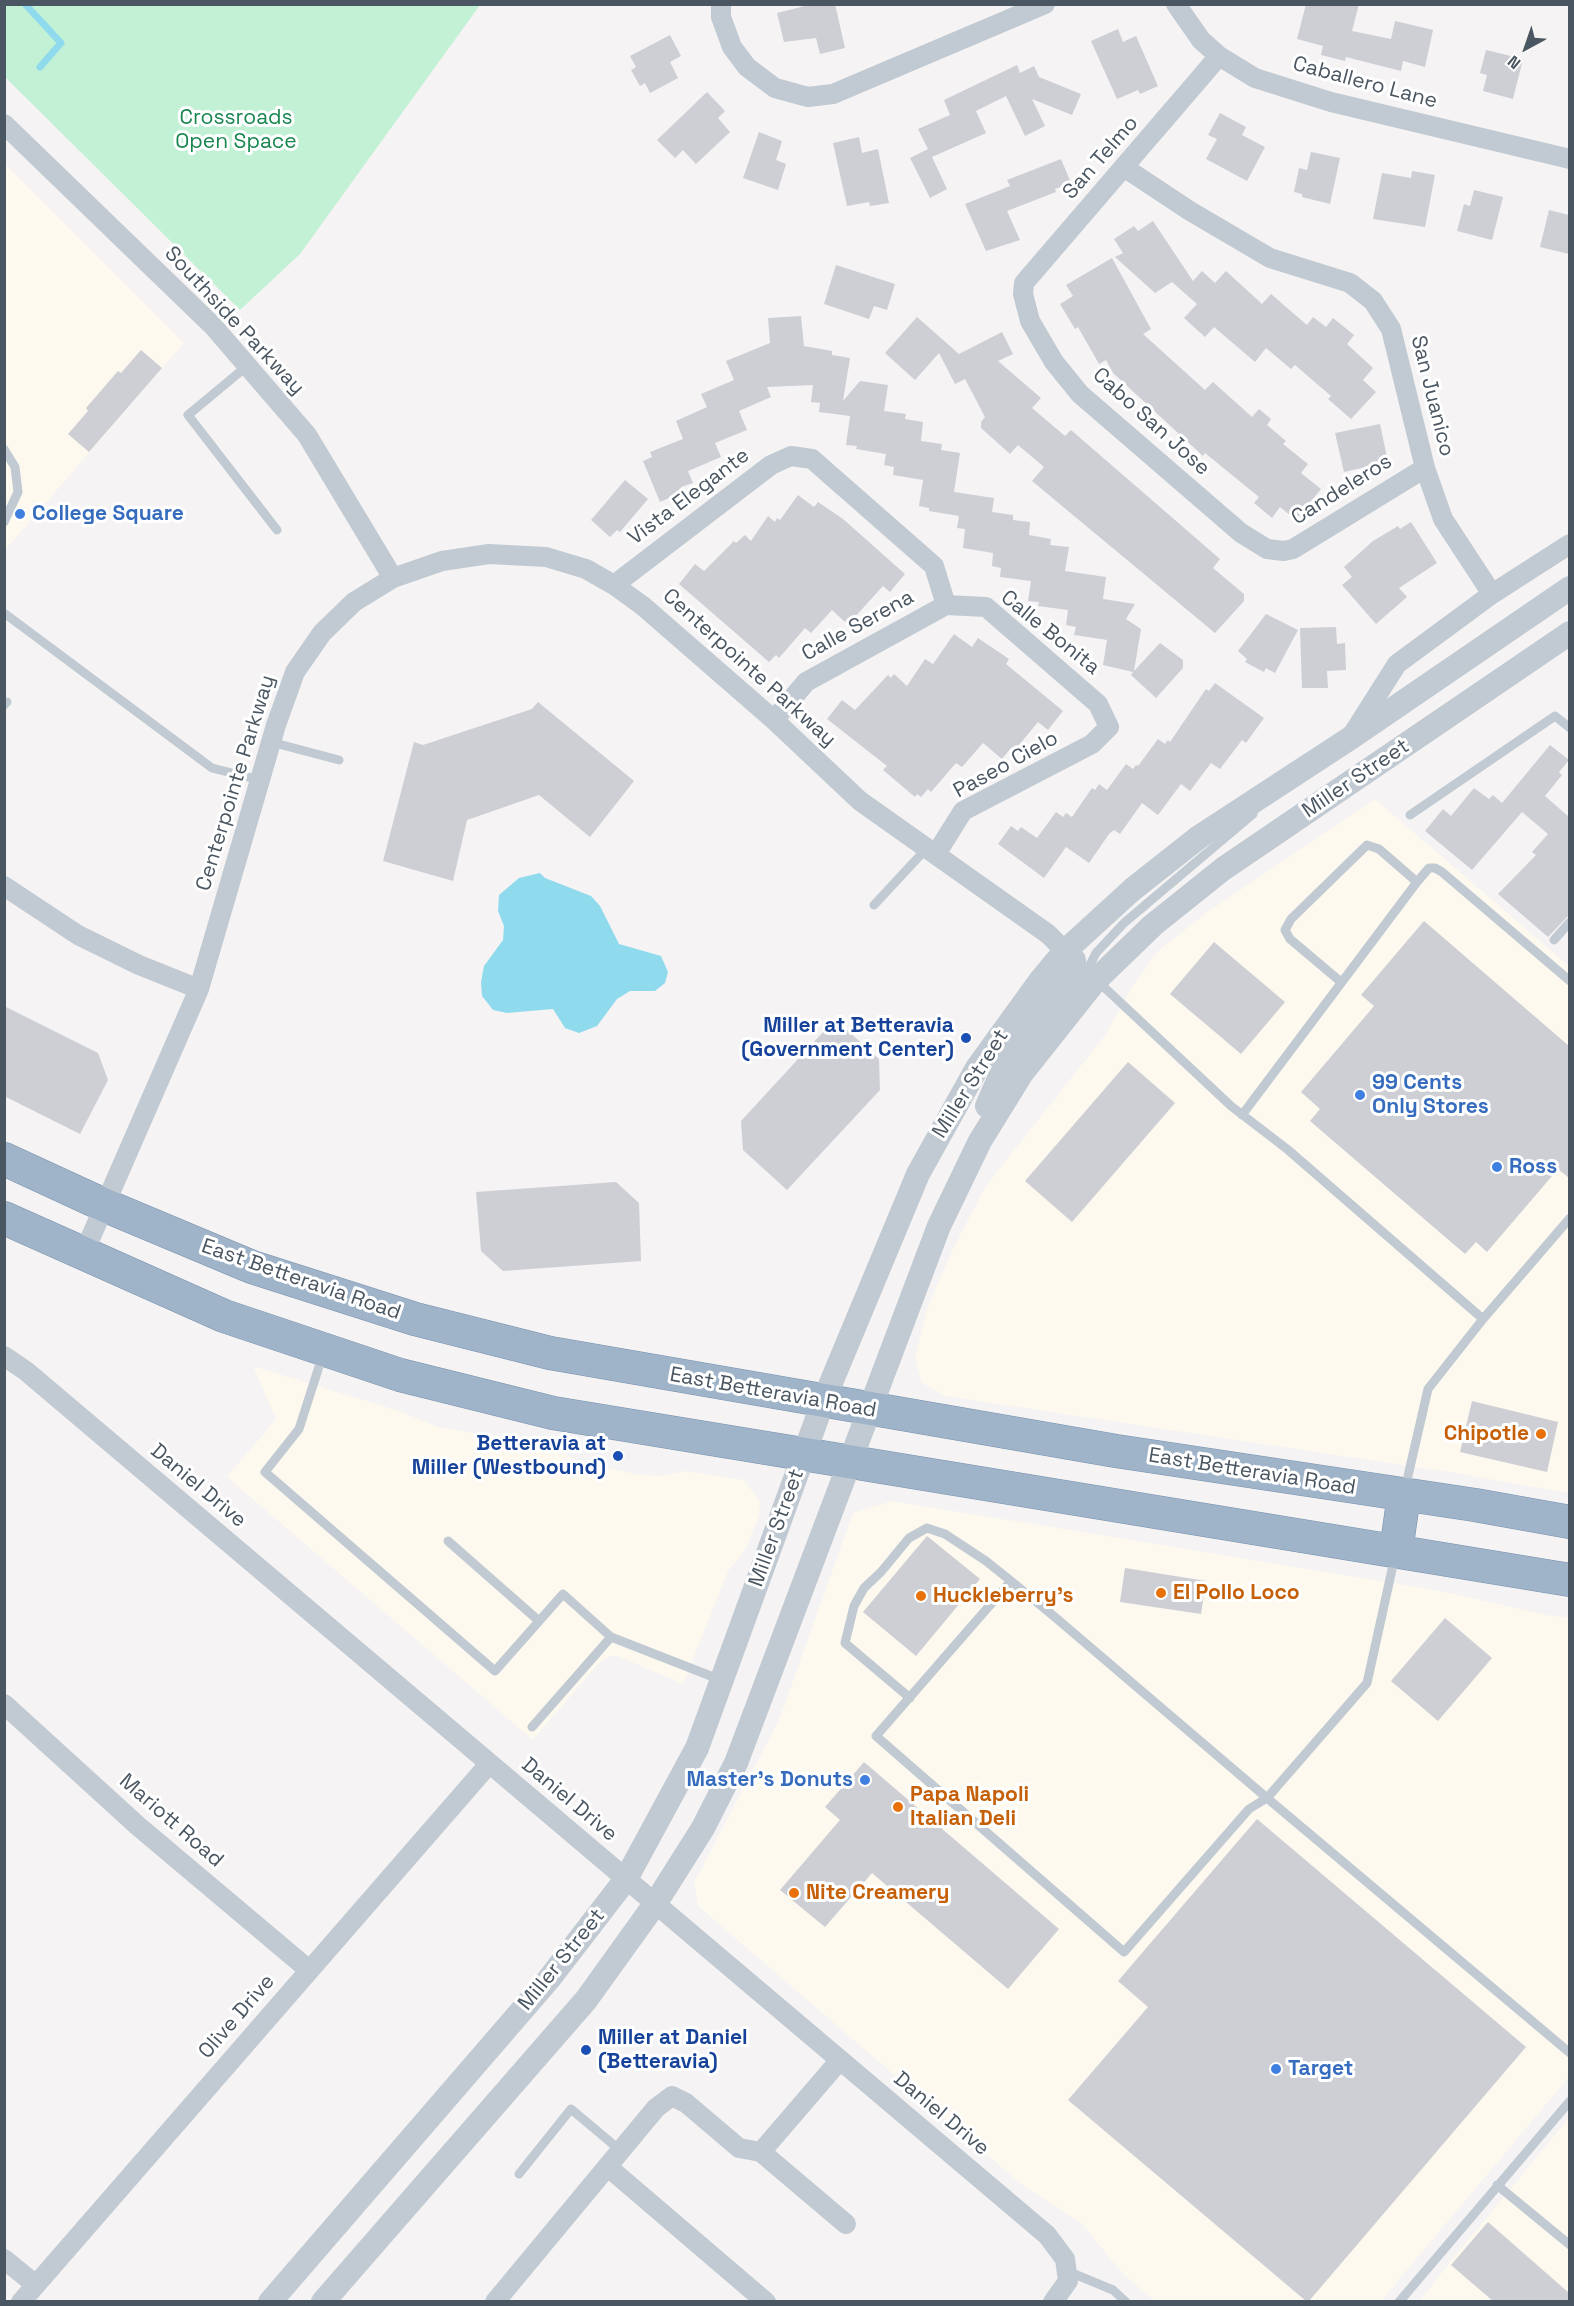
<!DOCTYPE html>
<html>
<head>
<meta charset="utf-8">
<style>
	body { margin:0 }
	#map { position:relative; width:1574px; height:2306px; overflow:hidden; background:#f5f3f3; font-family:"Space Grotesk",sans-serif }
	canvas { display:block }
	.frame { position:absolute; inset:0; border:6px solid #4a5661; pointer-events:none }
	.north { position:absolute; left:1496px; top:18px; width:60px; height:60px; -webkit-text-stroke:4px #fff; paint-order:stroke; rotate:220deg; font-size:16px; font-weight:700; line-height:24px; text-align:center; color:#4a5661 }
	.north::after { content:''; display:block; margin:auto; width:21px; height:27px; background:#4a5661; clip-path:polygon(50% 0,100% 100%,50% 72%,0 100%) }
</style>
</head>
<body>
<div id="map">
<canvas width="1574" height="2306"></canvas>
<div class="frame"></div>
<div class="north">N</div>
</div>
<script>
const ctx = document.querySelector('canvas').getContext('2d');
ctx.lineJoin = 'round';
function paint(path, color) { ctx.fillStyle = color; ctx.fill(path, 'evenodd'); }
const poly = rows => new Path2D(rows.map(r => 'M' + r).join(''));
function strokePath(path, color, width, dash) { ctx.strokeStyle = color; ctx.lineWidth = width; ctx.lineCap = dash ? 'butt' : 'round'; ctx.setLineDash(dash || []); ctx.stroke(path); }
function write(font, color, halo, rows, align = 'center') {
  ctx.font = font + ' "Space Grotesk",sans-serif'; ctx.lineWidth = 6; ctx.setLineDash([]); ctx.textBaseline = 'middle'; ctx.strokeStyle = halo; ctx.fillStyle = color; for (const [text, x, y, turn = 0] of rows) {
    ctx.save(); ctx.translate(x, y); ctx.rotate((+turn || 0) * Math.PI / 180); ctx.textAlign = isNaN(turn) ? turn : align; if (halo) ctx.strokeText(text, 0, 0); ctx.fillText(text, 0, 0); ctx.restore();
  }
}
paint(poly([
	[5,164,184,343,5,550],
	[1375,799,1569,966,1569,1493,1449,1472,945,1396,922,1383,915,1358,928,1306,952,1251,985,1187,1106,1034,1132,987,1158,951,1206,913],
	[253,1366,396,1410,438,1427,549,1446,580,1462,635,1474,659,1476,685,1471,744,1480,760,1502,759,1515,746,1549,728,1571,683,1684,618,1656,609,1656,599,1663,533,1740,227,1477,276,1419],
	[892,1501,1436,1590,1551,1616,1569,1617,1569,2077,1381,2301,1155,2301,1124,2275,1082,2224,1021,2184,698,1906,694,1883,779,1720,853,1513],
	[1569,2118,1569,2301,1419,2302,1450,2262]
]), '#fdf9ef');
paint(poly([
	[4,5,5,4,480,5,300,254,240,310,5,77]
]), '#c3f1d5');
paint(poly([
	[540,873,545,878,591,896,600,906,619,944,661,956,668,972,665,983,655,991,630,991,617,999,597,1026,579,1033,565,1028,553,1009,507,1013,493,1010,482,996,481,982,484,966,503,940,504,926,498,911,499,895,519,878]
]), '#90daee');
strokePath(poly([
	[25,4,61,43,40,67]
]), '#90daee', 7);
paint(poly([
	[813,4,835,4,845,48,820,54,816,38,784,42,777,13],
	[1306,4,1359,4,1352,31,1391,39,1395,21,1433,30,1425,67,1403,61,1401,71,1346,57,1345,61,1321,55,1323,46,1297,39],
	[1118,29,1123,42,1136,36,1158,86,1140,94,1138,90,1117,99,1091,41],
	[670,35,681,56,670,62,678,78,650,93,645,83,640,86,631,70,636,67,630,56],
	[1486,50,1523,59,1513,99,1483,91,1487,75,1480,73],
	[1017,65,1020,73,1034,66,1039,77,1081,94,1072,115,1032,99,1045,126,1025,136,1006,96,976,111,986,133,932,157,947,189,930,198,910,158,928,149,918,129,950,115,944,100],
	[707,92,725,111,718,118,730,132,696,164,683,150,675,158,657,140],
	[1220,113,1246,127,1242,135,1265,147,1247,181,1206,159,1217,139,1208,135],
	[759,132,782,141,776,160,786,164,778,190,743,178],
	[859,137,862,153,878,149,889,203,870,206,869,202,847,206,833,143],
	[1311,152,1340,158,1330,204,1302,197,1302,194,1294,192,1299,168,1307,170],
	[1061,159,1071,183,1055,189,1056,192,1007,211,1020,240,986,251,965,204,1010,186,1007,180],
	[1412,171,1435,175,1425,227,1373,219,1382,173,1411,178],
	[1474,190,1503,197,1492,240,1457,231,1464,204,1470,206],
	[1549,210,1569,215,1569,254,1540,247],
	[1153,221,1193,281,1202,271,1215,283,1226,271,1262,304,1271,294,1307,325,1313,317,1326,327,1333,318,1354,335,1347,344,1373,368,1363,380,1376,392,1351,419,1328,399,1331,396,1295,365,1291,369,1266,348,1255,362,1214,327,1205,337,1184,318,1197,304,1172,282,1155,293,1115,257,1123,253,1114,239,1134,226,1138,231],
	[1112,258,1151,329,1143,334,1205,390,1213,382,1252,417,1259,409,1271,419,1267,425,1286,441,1283,444,1308,464,1301,473,1321,489,1296,520,1280,507,1272,518,1254,503,1259,497,1205,453,1203,456,1113,373,1106,360,1099,364,1078,327,1075,329,1060,304,1073,296,1066,285],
	[836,265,895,284,887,310,874,306,869,319,824,304],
	[801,316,804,346,832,351,832,355,850,358,843,401,860,381,888,385,884,411,906,414,905,419,923,422,921,441,942,444,941,450,960,453,954,492,994,498,992,512,1013,515,1013,520,1030,522,1029,535,1051,539,1050,545,1069,547,1065,571,1106,577,1103,599,1135,604,1126,619,1141,629,1134,671,1160,643,1183,660,1183,668,1156,698,1131,675,1133,672,1103,665,1107,640,1074,635,1076,627,1066,625,1068,610,1038,606,1039,602,1028,601,1031,581,1000,577,1001,568,992,566,993,553,963,548,965,529,957,528,959,516,929,511,929,508,919,506,923,480,893,475,894,467,884,465,886,454,856,449,857,446,846,445,850,416,819,412,820,403,811,402,813,385,767,387,771,397,739,411,747,430,715,443,721,457,688,471,693,483,681,487,683,492,660,502,643,461,652,457,650,452,683,439,676,421,707,407,701,394,734,380,726,361,770,343,768,318],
	[917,317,959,354,1002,332,1013,354,998,361,1041,398,1032,408,1065,436,1071,430,1220,559,1213,568,1244,594,1244,601,1215,633,1032,481,1044,467,1018,445,1010,454,981,428,981,422,985,417,965,379,955,384,939,353,915,380,885,353],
	[141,350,162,368,89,452,68,434,88,411,86,408,118,371,121,373],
	[1380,424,1388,462,1344,472,1335,433],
	[625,480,648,499,620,532,617,530,610,537,591,520],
	[798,495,814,507,818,502,843,519,905,574,890,592,883,586,853,619,850,617,845,622,832,610,811,633,805,628,779,658,776,655,769,662,679,584,695,564,704,571,734,541,736,543,745,535,751,541,768,516,775,522,777,518,780,520],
	[1411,522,1437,563,1399,588,1407,597,1376,624,1342,585,1352,577,1344,567,1373,541,1398,526,1400,529],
	[1266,614,1298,630,1275,673,1266,668,1264,672,1245,662,1247,659,1238,651],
	[1336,627,1337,644,1345,643,1346,670,1327,671,1328,688,1302,688,1300,628],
	[954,634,972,647,978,638,1009,659,1006,664,1063,711,1048,730,1038,722,1014,751,1011,748,1002,759,983,743,962,767,956,763,931,792,928,789,921,797,917,794,915,797,883,770,887,766,827,719,842,700,855,710,888,675,891,678,894,674,907,686,925,659,933,664],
	[1215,683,1264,718,1246,743,1242,740,1220,769,1211,763,1190,791,1181,784,1158,815,1142,803,1120,834,1114,830,1109,834,1089,863,1066,847,1044,878,998,844,1011,826,1018,831,1021,827,1037,838,1056,812,1063,817,1066,813,1072,817,1092,788,1095,790,1099,784,1107,790,1126,764,1133,769,1136,765,1138,766,1158,739,1165,744,1168,740,1170,742,1206,689,1209,691],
	[538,702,634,781,590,837,539,795,467,820,453,881,383,861,414,742,423,745,532,709],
	[1550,745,1569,760,1559,772,1562,775,1545,796,1569,817,1569,915,1548,937,1498,894,1536,855,1532,852,1548,834,1522,812,1472,870,1425,831,1443,809,1451,816,1474,788,1489,799,1493,795,1502,803],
	[1424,921,1569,1046,1569,1178,1558,1169,1487,1252,1476,1242,1465,1254,1310,1121,1320,1109,1301,1092,1374,1006,1361,995],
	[1214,942,1285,1002,1241,1054,1170,994],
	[4,1006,98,1053,108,1080,80,1134,4,1096],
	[835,1019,879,1059,880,1090,787,1190,743,1150,741,1121],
	[1128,1062,1175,1103,1072,1222,1025,1181],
	[616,1182,639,1203,641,1261,503,1271,481,1251,476,1192],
	[1472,1401,1558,1422,1547,1472,1460,1452],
	[927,1536,980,1579,916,1656,863,1612],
	[1125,1568,1206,1581,1201,1614,1120,1602],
	[1445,1618,1492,1658,1438,1721,1391,1681],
	[864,1762,1059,1929,1008,1989,872,1873,825,1927,780,1890,840,1820,825,1807],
	[1257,1819,1526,2047,1309,2301,1306,2301,1068,2100,1148,2007,1118,1981],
	[1488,2222,1569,2293,1569,2301,1493,2301,1451,2265]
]), '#cdcfd5');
const trunk = poly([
	[4,1159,104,1205,252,1267,415,1319,550,1353,1116,1451,1475,1505,1570,1522],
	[4,1218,224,1316,400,1375,553,1413,1570,1580],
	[1396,1551,1404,1495]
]);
strokePath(trunk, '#7690ad', 34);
strokePath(poly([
	[247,366,188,415,277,530],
	[4,449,15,467,18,492,4,522],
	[4,613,212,768,260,780],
	[4,705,7,702],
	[271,742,339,760],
	[1253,814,1124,923,1096,953,1089,967,1090,974,1231,1106,1287,1149,1483,1319],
	[1410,815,1555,716,1570,728],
	[1417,882,1429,868,1435,868,1442,872,1570,981],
	[874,905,927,848],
	[1554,940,1570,922],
	[1242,1115,1417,882,1379,849,1367,845,1291,919,1285,930,1290,939,1341,982],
	[323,1354,299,1429,265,1472,495,1671,563,1594,611,1637,721,1680],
	[1405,1489,1428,1389,1483,1319,1570,1218],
	[448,1541,539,1621],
	[1395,1556,1367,1683,1267,1798,1570,2053],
	[910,1698,845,1643,854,1606,864,1588,881,1572,909,1538,927,1528,945,1534,986,1561,1011,1581,1056,1618,1267,1798,1249,1809,1124,1952,876,1736,1011,1581],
	[532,1727,611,1637],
	[519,2174,571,2109,621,2151],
	[1497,2185,1570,2245],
	[1067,2271,1113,2290,1126,2302],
	[1399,2302,1570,2101]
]), '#c1cad2', 9);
strokePath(poly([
	[721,4,721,17,732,47,747,67,775,88,808,97,833,94,1045,4],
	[1176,4,1201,40,1219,56,1255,78,1331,102,1570,159],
	[1219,56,1024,283,1023,294,1030,321,1054,362,1080,394,1241,533,1267,549,1284,551,1293,549,1425,468],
	[4,124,213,326,307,435,393,578],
	[1125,168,1190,211,1270,258,1350,283,1373,301,1391,329,1425,468,1443,519,1492,594],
	[614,585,771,465,791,456,812,459,934,566,946,605,986,607,1098,704,1109,727,1092,744,963,811,936,854],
	[774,720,806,682,946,605],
	[1352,735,1397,664,1492,594,1570,544],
	[4,886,78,935,139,965,199,989],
	[83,1255,199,989,276,725,295,672,322,633,354,602,393,578,442,561,489,554,546,557,586,569,614,585,643,606,774,720,860,801,1048,934,1065,951],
	[4,1356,26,1371,1047,2235,1065,2259,1068,2281,1053,2302],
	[4,1704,138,1826,309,1970],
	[761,2152,840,2060],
	[608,2167,766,2302],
	[4,2259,36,2285],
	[21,2302,489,1764],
	[495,2302,656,2108,672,2096,686,2103,739,2148,761,2152,846,2224]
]), '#c1cad2', 20);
strokePath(poly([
	[987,1106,1001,1074,1075,974,1074,960,1065,951],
	[270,2302,549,1979,626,1879,697,1748,823,1402,918,1174,977,1068,1040,981,1065,951,1133,889,1199,837,1349,739,1570,588],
	[323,2302,586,2000,655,1904,703,1828,736,1763,939,1226,980,1141,1022,1073,1095,981,1153,925,1223,869,1570,633]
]), '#c1cad2', 24);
strokePath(trunk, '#9fb4c9', 33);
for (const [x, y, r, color] of [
	[20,514,6,"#3f7fe0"],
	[966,1038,6,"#1a4fb4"],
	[1360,1095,6,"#3f7fe0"],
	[1497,1167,6,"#3f7fe0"],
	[1541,1434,6,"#e8710a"],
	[618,1456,6,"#1a4fb4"],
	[1161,1593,6,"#e8710a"],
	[921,1596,6,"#e8710a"],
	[865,1780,6,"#3f7fe0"],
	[898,1807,6,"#e8710a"],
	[794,1893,6,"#e8710a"],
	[586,2050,6,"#1a4fb4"],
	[1276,2069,6,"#3f7fe0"]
]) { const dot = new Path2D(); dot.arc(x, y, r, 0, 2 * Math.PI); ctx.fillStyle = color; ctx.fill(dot); strokePath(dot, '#fff', 2); }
write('21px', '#4a5661', '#fff', [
	["Caballero Lane",1365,83,15],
	["San Telmo",1101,158,-49],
	["Southside Parkway",234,321,47],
	["San Juanico",1432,396,76],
	["Cabo San Jose",1151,422,42],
	["Candeleros",1342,490,-32],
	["Vista Elegante",689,497,-37],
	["Calle Serena",858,626,-29],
	["Calle Bonita",1050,633,39],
	["Centerpointe Parkway",749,668,42],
	["Paseo Cielo",1006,765,-29],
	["Miller Street",1356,779,-34],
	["Centerpointe Parkway",236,783,-73],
	["Miller Street",971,1084,-58],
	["East Betteravia Road",301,1280,19],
	["East Betteravia Road",773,1393,10],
	["East Betteravia Road",1252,1472,9],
	["Daniel Drive",198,1486,40],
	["Miller Street",777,1528,-70],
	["Daniel Drive",569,1800,40],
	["Mariott Road",171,1821,41],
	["Miller Street",562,1960,-51],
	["Olive Drive",237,2017,-49],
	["Daniel Drive",941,2114,40]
]);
write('21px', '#17864f', '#fff', [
	["Crossroads",236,118],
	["Open Space",236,142]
]);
write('bold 21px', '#366cbe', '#fff', [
	["College Square",32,514],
	["99 Cents",1372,1083],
	["Only Stores",1372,1107],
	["Ross",1509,1167],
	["Master's Donuts",853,1780,"right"],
	["Target",1288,2069]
], 'left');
write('bold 21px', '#164399', '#fff', [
	["Miller at Betteravia",954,1026],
	["(Government Center)",954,1050],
	["Betteravia at",606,1444],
	["Miller (Westbound)",606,1468],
	["Miller at Daniel",598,2038,"left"],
	["(Betteravia)",598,2062,"left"]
], 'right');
write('bold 21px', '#c56008', '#fff', [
	["Chipotle",1529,1434,"right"],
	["El Pollo Loco",1173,1593],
	["Huckleberry's",933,1596],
	["Papa Napoli",910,1795],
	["Italian Deli",910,1819],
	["Nite Creamery",806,1893]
], 'left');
</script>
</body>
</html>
